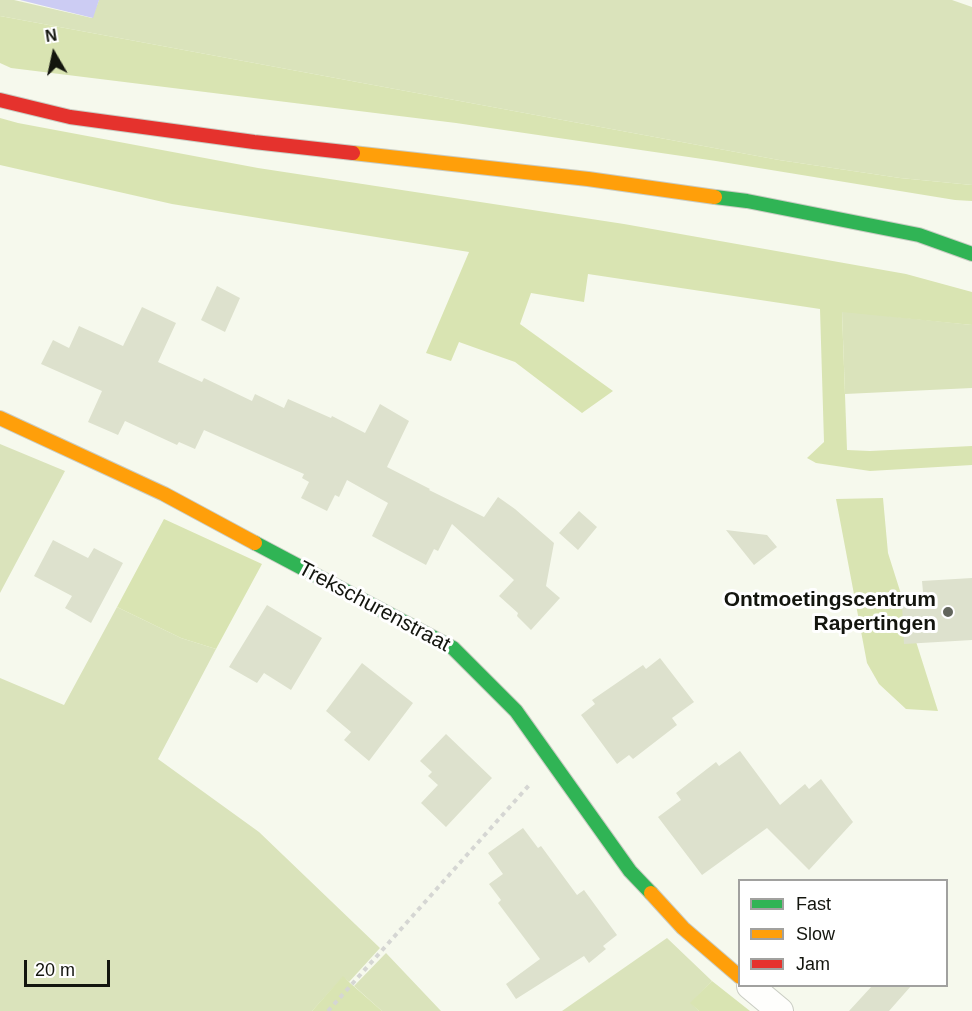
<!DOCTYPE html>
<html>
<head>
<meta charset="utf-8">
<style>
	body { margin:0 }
	#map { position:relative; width:972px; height:1011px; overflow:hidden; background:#f6f9ed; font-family:Helvetica,sans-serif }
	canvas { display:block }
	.legend { position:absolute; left:738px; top:879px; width:210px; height:108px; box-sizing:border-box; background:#fff; border:2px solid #a1a19f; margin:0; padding:8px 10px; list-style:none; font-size:18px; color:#13150e }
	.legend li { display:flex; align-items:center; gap:12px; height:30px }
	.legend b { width:30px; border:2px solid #a1a19f }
	.north { position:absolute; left:24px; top:24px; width:60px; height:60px; -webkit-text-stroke:4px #fff; paint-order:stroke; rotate:351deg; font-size:16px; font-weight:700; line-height:24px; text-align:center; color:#13150e }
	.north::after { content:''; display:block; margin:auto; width:21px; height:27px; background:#13150e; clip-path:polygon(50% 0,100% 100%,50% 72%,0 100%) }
	.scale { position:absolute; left:24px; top:960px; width:86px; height:27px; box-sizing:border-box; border:3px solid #13150e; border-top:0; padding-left:8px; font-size:18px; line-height:21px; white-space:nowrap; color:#13150e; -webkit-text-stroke:4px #fff; paint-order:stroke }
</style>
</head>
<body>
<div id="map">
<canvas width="972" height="1011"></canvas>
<ul class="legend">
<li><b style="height:8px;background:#30b455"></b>Fast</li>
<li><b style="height:8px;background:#ff9f0a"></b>Slow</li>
<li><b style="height:8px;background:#e5322d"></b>Jam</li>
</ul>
<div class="north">N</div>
<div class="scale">20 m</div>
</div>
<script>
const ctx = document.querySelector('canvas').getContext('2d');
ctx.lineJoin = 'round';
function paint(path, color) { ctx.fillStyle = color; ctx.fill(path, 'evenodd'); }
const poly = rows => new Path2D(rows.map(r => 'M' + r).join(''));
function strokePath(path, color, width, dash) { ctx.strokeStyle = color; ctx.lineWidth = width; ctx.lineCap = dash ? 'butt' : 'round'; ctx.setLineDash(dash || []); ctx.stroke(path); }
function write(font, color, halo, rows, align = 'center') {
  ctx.font = font + ' Helvetica,sans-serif'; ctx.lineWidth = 6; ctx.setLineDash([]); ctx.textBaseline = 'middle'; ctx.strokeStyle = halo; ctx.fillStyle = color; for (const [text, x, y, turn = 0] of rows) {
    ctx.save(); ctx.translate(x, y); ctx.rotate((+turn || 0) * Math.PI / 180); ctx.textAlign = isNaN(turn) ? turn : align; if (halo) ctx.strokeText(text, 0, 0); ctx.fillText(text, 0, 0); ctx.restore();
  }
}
paint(poly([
	[0,0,14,0,92,18,99,0,952,0,972,7,972,185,900,178,779,160,0,16],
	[842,311,972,325,972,388,845,394],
	[0,444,65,471,0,593],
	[117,607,181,638,216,649,158,759,259,832,380,948,349,982,343,977,312,1011,0,1011,0,678,64,705],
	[667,938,712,981,691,1003,699,1011,562,1011],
	[386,953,441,1011,382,1011,354,986]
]), '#dae3bb');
paint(poly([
	[0,16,779,160,900,178,972,185,972,201,955,200,716,161,456,123,11,68,0,63],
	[0,118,18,123,258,168,624,224,906,274,972,292,972,325,842,312,847,450,870,451,972,446,972,465,870,471,816,463,807,458,824,442,820,309,588,274,584,302,531,293,520,324,613,391,582,413,515,362,459,342,451,361,426,353,469,252,172,204,0,165],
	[883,498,888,553,938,711,906,709,879,684,867,663,836,499],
	[164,519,262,564,216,649,181,638,117,607],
	[343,976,349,982,382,1011,312,1011],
	[712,981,750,1011,699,1011,690,1003]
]), '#d9e4b2');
paint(poly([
	[20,0,99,0,93,18]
]), '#ccccf3');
paint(poly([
	[217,286,240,298,225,332,201,320],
	[142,307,176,323,158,362,202,382,204,378,252,401,255,394,284,408,288,399,331,418,332,416,365,433,380,404,409,421,387,467,430,489,429,490,484,517,498,497,515,509,554,543,546,586,560,598,531,630,517,616,518,613,499,596,514,580,452,524,438,551,434,549,426,565,372,536,388,503,347,480,339,497,335,495,327,511,301,498,309,482,302,478,304,474,204,430,195,449,179,442,177,445,125,421,118,435,88,422,102,391,41,364,53,340,69,348,79,326,123,346],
	[579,511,597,527,578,550,559,533],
	[726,530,767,535,777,547,754,565],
	[53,540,88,558,94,548,123,563,91,623,65,608,72,596,34,576],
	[972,578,972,640,904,644,902,605,924,603,922,581],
	[267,605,322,638,291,690,264,673,257,683,229,667],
	[660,658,694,702,672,718,677,725,633,759,629,755,617,764,581,715,595,704,592,700,643,665,646,669],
	[362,663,413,703,369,761,344,740,351,732,326,711],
	[446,734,492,778,446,827,421,803,438,785,428,776,432,772,420,761],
	[740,751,780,805,805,784,809,789,821,779,853,822,809,870,767,828,702,875,658,817,681,800,676,793,716,762,719,766],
	[523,828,538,848,541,846,577,895,584,890,617,935,603,946,606,949,589,963,584,956,516,999,506,984,540,959,498,903,501,900,489,884,503,874,488,853],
	[872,986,911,986,889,1011,849,1011]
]), '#dde1cd');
const street = poly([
	[750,986,780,1011]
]);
const fast = poly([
	[715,197,747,201,919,235,972,254],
	[255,543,453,648,516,711,630,871,651,893]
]);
const slow = poly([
	[353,153,588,179,715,197],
	[0,418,164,494,255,543],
	[651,893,683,928,740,977]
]);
const jam = poly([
	[0,100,70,117,254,142,353,153]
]);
strokePath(street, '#c9ccc3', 28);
strokePath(fast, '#c9ccc3', 16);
strokePath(slow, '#c9ccc3', 16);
strokePath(jam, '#c9ccc3', 16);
strokePath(poly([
	[328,1011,531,783]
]), '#d5d6d3', 4, [4.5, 4.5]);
strokePath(street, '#fefefc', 26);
strokePath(fast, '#30b455', 14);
strokePath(slow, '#ff9f0a', 14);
strokePath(jam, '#e5322d', 14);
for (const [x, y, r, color] of [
	[948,612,6,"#62655c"]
]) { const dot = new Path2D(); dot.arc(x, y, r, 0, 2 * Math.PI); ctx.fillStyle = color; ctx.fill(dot); strokePath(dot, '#fff', 2); }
write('bold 21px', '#13150e', '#fff', [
	["Ontmoetingscentrum",936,600],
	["Rapertingen",936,624]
], 'right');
write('21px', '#13150e', '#fff', [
	["Trekschurenstraat",374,607,28]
]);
</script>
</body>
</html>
